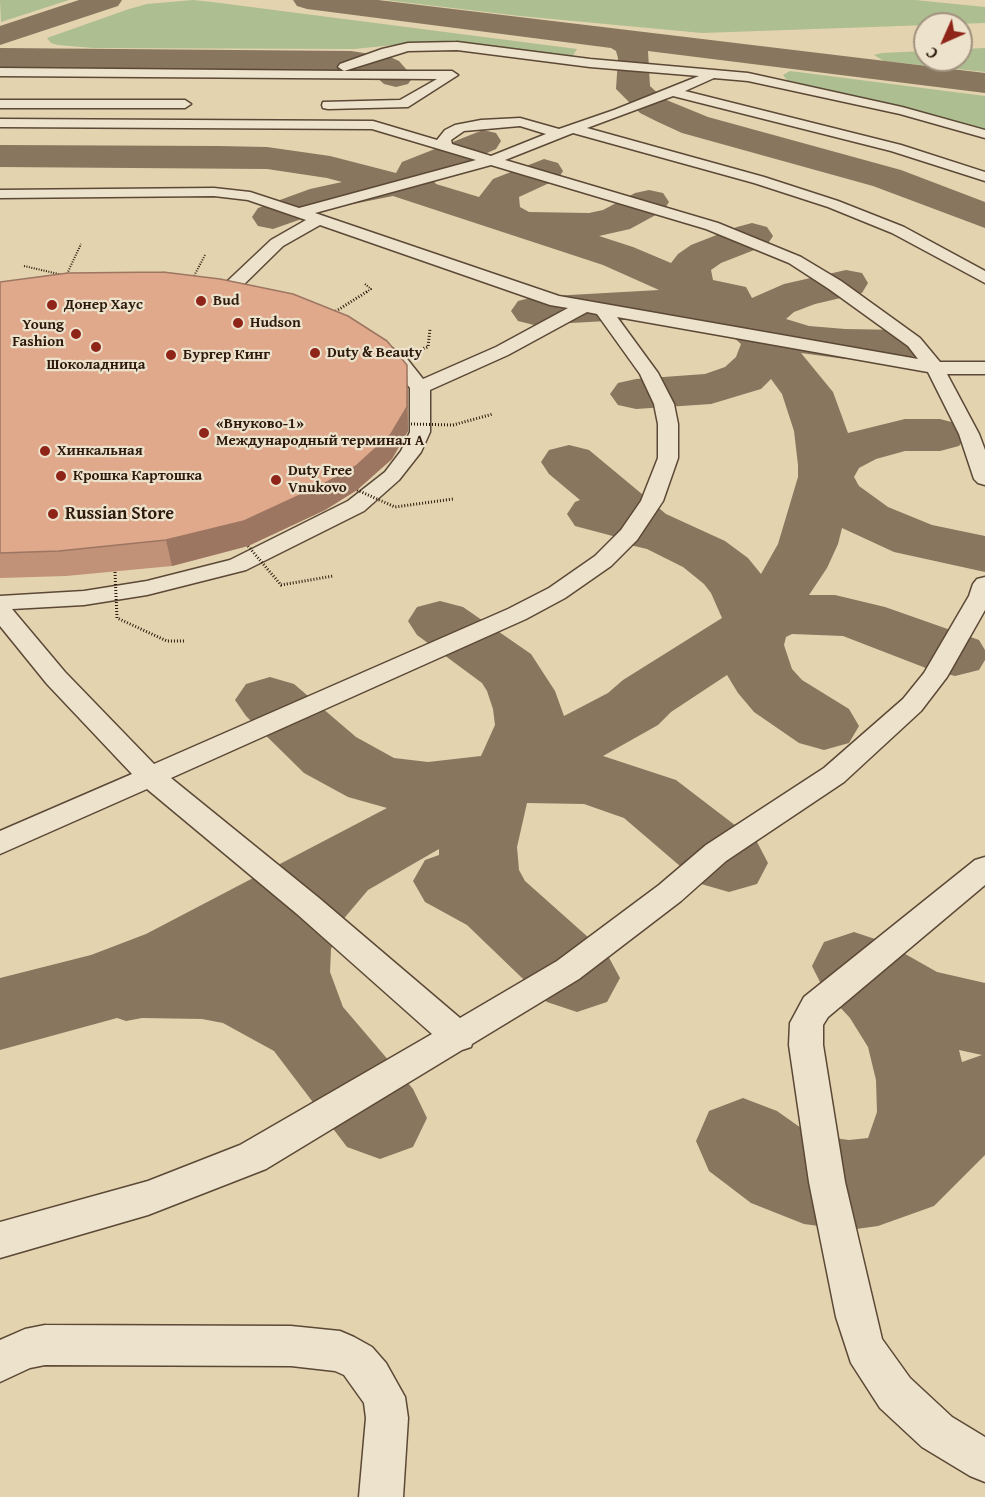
<!DOCTYPE html>
<html>
<head>
<meta charset="utf-8">
<style>
	body { margin:0 }
	#map { position:relative; width:985px; height:1497px; overflow:hidden; background:#e3d3af; font-family:"Gentium Book Plus",serif }
	canvas { display:block }
	.north { position:absolute; left:913px; top:12px; width:60px; height:60px; box-sizing:border-box; background:#ede2cb; border:2px solid #a1927f; border-radius:50%; rotate:225deg; font-size:16px; font-weight:700; line-height:24px; text-align:center; color:#2e1a0d }
	.north::after { content:''; display:block; margin:auto; width:21px; height:27px; background:#8f2418; clip-path:polygon(50% 0,100% 100%,50% 72%,0 100%) }
</style>
</head>
<body>
<div id="map">
<canvas width="985" height="1497"></canvas>
<div class="north">С</div>
</div>
<script>
const ctx = document.querySelector('canvas').getContext('2d');
ctx.lineJoin = 'round';
function paint(path, color) { ctx.fillStyle = color; ctx.fill(path, 'evenodd'); }
const poly = rows => new Path2D(rows.map(r => 'M' + r).join(''));
function strokePath(path, color, width, dash) { ctx.strokeStyle = color; ctx.lineWidth = width; ctx.lineCap = dash ? 'butt' : 'round'; ctx.setLineDash(dash || []); ctx.stroke(path); }
function write(font, color, halo, rows, align = 'center') {
  ctx.font = font + ' "Gentium Book Plus",serif'; ctx.lineWidth = 4.5; ctx.setLineDash([]); ctx.textBaseline = 'middle'; ctx.strokeStyle = halo; ctx.fillStyle = color; for (const [text, x, y, turn = 0] of rows) {
    ctx.save(); ctx.translate(x, y); ctx.rotate((+turn || 0) * Math.PI / 180); ctx.textAlign = isNaN(turn) ? turn : align; if (halo) ctx.strokeText(text, 0, 0); ctx.fillText(text, 0, 0); ctx.restore();
  }
}
paint(poly([
	[0,0,69,0,1,22],
	[193,0,212,2,577,49,572,57,434,41,354,49,93,48,58,45,51,43,47,38,129,9,147,4],
	[385,0,915,0,985,7,985,23,702,33,520,16],
	[985,48,985,72,884,61,874,55,882,53,925,51,925,60,961,60,961,49],
	[790,71,985,96,985,130,787,80,783,75]
]), '#adbe90');
paint(poly([
	[79,0,122,0,118,6,0,45,0,26,79,0],
	[293,0,378,0,985,73,985,93,648,51,650,86,664,99,708,117,901,170,985,202,985,228,873,186,682,133,658,122,640,113,616,89,618,58,616,51,611,48,307,9,297,6,293,0],
	[0,48,351,51,390,57,399,61,413,77,408,84,396,87,384,84,372,73,351,71,0,68,0,48],
	[483,130,496,133,501,141,496,149,433,177,432,179,436,184,479,197,493,179,544,159,558,163,563,171,558,179,519,197,520,207,529,212,589,213,603,210,635,193,649,190,663,193,669,202,663,211,630,229,599,236,633,247,671,263,678,254,691,245,737,227,752,223,767,227,773,236,767,245,721,263,711,270,713,280,746,287,752,298,784,284,846,270,862,273,868,283,862,293,815,304,794,312,786,319,809,326,845,329,901,330,918,335,925,345,918,355,901,360,845,359,801,353,833,392,848,433,905,419,940,419,959,424,967,435,959,446,940,451,905,451,876,459,859,468,854,477,859,486,888,507,932,525,985,536,985,572,894,552,842,528,838,544,827,568,809,595,835,595,885,607,979,640,985,650,985,660,979,670,955,676,931,670,843,636,792,634,786,637,784,645,792,669,802,680,849,709,859,726,849,743,824,750,799,743,754,712,738,693,727,675,671,712,658,725,603,756,676,780,757,842,768,863,757,884,729,892,701,884,624,818,584,804,527,803,517,847,519,870,525,881,607,954,620,978,607,1002,577,1012,547,1002,467,925,425,902,413,881,425,860,439,855,439,849,368,890,341,922,331,949,330,972,343,1007,413,1089,427,1118,413,1147,380,1159,347,1147,274,1051,223,1023,202,1019,142,1018,126,1021,117,1018,0,1050,0,978,91,955,146,934,387,808,348,797,304,773,246,716,235,700,246,684,270,677,294,684,356,737,394,758,428,762,481,756,495,725,493,709,487,691,482,683,417,635,408,621,417,607,440,601,463,607,531,654,555,691,564,716,608,693,623,680,722,618,711,593,704,584,683,567,647,549,630,545,624,539,575,526,567,514,575,502,580,500,549,474,541,462,549,450,569,445,589,450,666,514,725,541,748,558,761,574,778,544,798,477,798,465,794,431,782,394,771,379,761,389,711,404,636,409,618,405,610,394,618,383,636,379,705,374,725,367,736,357,741,344,725,330,698,320,680,317,534,325,518,321,511,311,518,301,534,297,659,290,603,265,393,196,333,208,273,229,258,226,252,217,258,208,310,189,342,182,327,178,267,169,0,167,0,145,219,146,267,147,330,156,396,173,402,162,483,130],
	[854,932,884,942,937,972,985,983,985,1155,934,1206,878,1226,849,1230,804,1224,751,1203,709,1171,696,1141,709,1111,743,1098,777,1111,811,1135,849,1140,868,1138,877,1112,876,1080,868,1047,850,1018,824,990,812,966,824,942,854,932],
	[959,1050,982,1055,962,1062,959,1050]
]), '#88765e');
const minor = poly([
	[457,42,590,59,748,73,902,107,985,130,985,138,900,114,748,81,714,78,685,91,901,145,985,172,985,181,891,151,673,96,587,128,764,177,838,201,904,227,985,271,985,283,892,233,828,207,754,183,573,133,505,160,718,223,801,257,841,281,920,338,940,362,985,362,985,374,947,374,979,434,985,450,985,485,978,483,974,479,959,434,928,372,617,317,658,373,674,404,678,424,678,458,663,501,637,540,611,566,565,598,526,619,171,778,319,898,460,1018,557,961,659,885,706,845,824,768,903,699,924,673,969,596,973,584,977,579,985,577,985,610,947,677,921,711,844,782,726,861,681,901,579,979,472,1044,471,1047,462,1050,266,1169,148,1215,0,1258,0,1222,148,1181,240,1145,432,1034,297,914,147,789,0,854,0,831,132,774,47,684,0,626,0,596,84,591,147,581,230,560,348,501,385,472,401,451,410,432,410,388,390,363,373,352,370,348,373,344,385,344,404,355,423,379,496,347,568,308,550,305,320,225,283,246,230,298,224,299,218,298,215,294,218,290,271,240,306,220,248,200,214,196,0,198,0,190,214,188,250,192,299,208,476,160,372,129,0,127,0,119,373,121,437,140,445,130,455,125,481,120,520,118,559,129,614,110,699,76,590,67,457,50,408,51,344,71,452,71,458,75,408,107,328,109,323,108,322,105,323,102,400,100,437,79,0,76,0,68,344,71,338,67,340,64,382,49,408,43,457,42],
	[520,126,546,134,491,156,452,144,451,140,464,131,520,126],
	[491,165,706,229,789,263,829,289,908,346,918,359,559,296,315,213,491,165],
	[587,312,597,314,640,374,654,404,658,424,658,458,641,501,621,530,595,556,549,588,508,609,154,764,65,672,12,609,84,605,147,595,246,570,364,511,399,480,421,452,430,432,430,390,508,355,587,312],
	[0,100,185,100,191,104,185,108,0,108,0,100],
	[985,857,985,885,828,1017,823,1025,823,1045,845,1182,882,1339,910,1378,952,1417,985,1437,985,1482,970,1476,922,1447,880,1408,851,1363,836,1317,809,1182,789,1045,790,1023,804,997,975,860,985,857],
	[45,1325,291,1326,340,1331,354,1337,372,1347,386,1363,405,1397,408,1418,403,1497,359,1497,366,1418,364,1403,344,1375,335,1371,291,1366,45,1365,30,1368,0,1382,0,1340,25,1329,45,1325]
]);
strokePath(minor, '#5b4836', 3);
strokePath(poly([
	[24,266,63,275]
]), '#2e1a0d', 2, [1, 1.5]);
paint(minor, '#ede2cb');
strokePath(poly([
	[66,276,81,244],
	[193,278,205,255],
	[365,284,371,289,365,293]
]), '#2e1a0d', 2, [1, 1.5]);
strokePath(poly([
	[333,313,368,291],
	[395,358,428,347,430,329],
	[411,424,453,425,493,414],
	[357,490,395,507,453,499],
	[248,546,281,585,333,576],
	[115,572,117,618,167,641,184,641]
]), '#2e1a0d', 3, [1, 2]);
paint(poly([
	[0,282,407,365,408,431,392,459,357,490,325,510,248,546,172,566,66,576,0,578]
]), '#c19178');
paint(poly([
	[407,365,408,431,392,459,357,490,325,510,248,546,172,566,166,540]
]), '#9d7662');
const building = poly([
	[163,272,220,279,293,294,348,316,387,341,407,365,407,407,391,434,356,466,322,485,244,521,166,540,59,551,0,553,0,282,68,273,163,272]
]);
paint(building, '#e0a98c');
strokePath(building, '#9d7662', 1.5);
for (const [x, y, r, color] of [
	[201,301,6,"#8f2418"],
	[52,305,6,"#8f2418"],
	[238,323,6,"#8f2418"],
	[76,334,6,"#8f2418"],
	[96,347,6,"#8f2418"],
	[315,353,6,"#8f2418"],
	[171,355,6,"#8f2418"],
	[204,433,6,"#8f2418"],
	[45,451,6,"#8f2418"],
	[61,476,6,"#8f2418"],
	[276,480,6,"#8f2418"],
	[53,514,6,"#8f2418"]
]) { const dot = new Path2D(); dot.arc(x, y, r, 0, 2 * Math.PI); ctx.fillStyle = color; ctx.fill(dot); strokePath(dot, '#ede2cb', 2); }
write('bold 15px', '#2e1a0d', '#ede2cb', [
	["Bud",213,301],
	["Донер Хаус",64,305],
	["Hudson",250,323],
	["Young",64,325,"right"],
	["Fashion",64,342,"right"],
	["Duty & Beauty",327,353],
	["Бургер Кинг",183,355],
	["Шоколадница",96,365,"center"],
	["«Внуково-1»",216,424],
	["Международный терминал А",216,441],
	["Хинкальная",57,451],
	["Duty Free",288,471],
	["Vnukovo",288,488],
	["Крошка Картошка",73,476]
], 'left');
write('bold 18px', '#2e1a0d', '#ede2cb', [
	["Russian Store",65,514]
], 'left');
</script>
</body>
</html>
